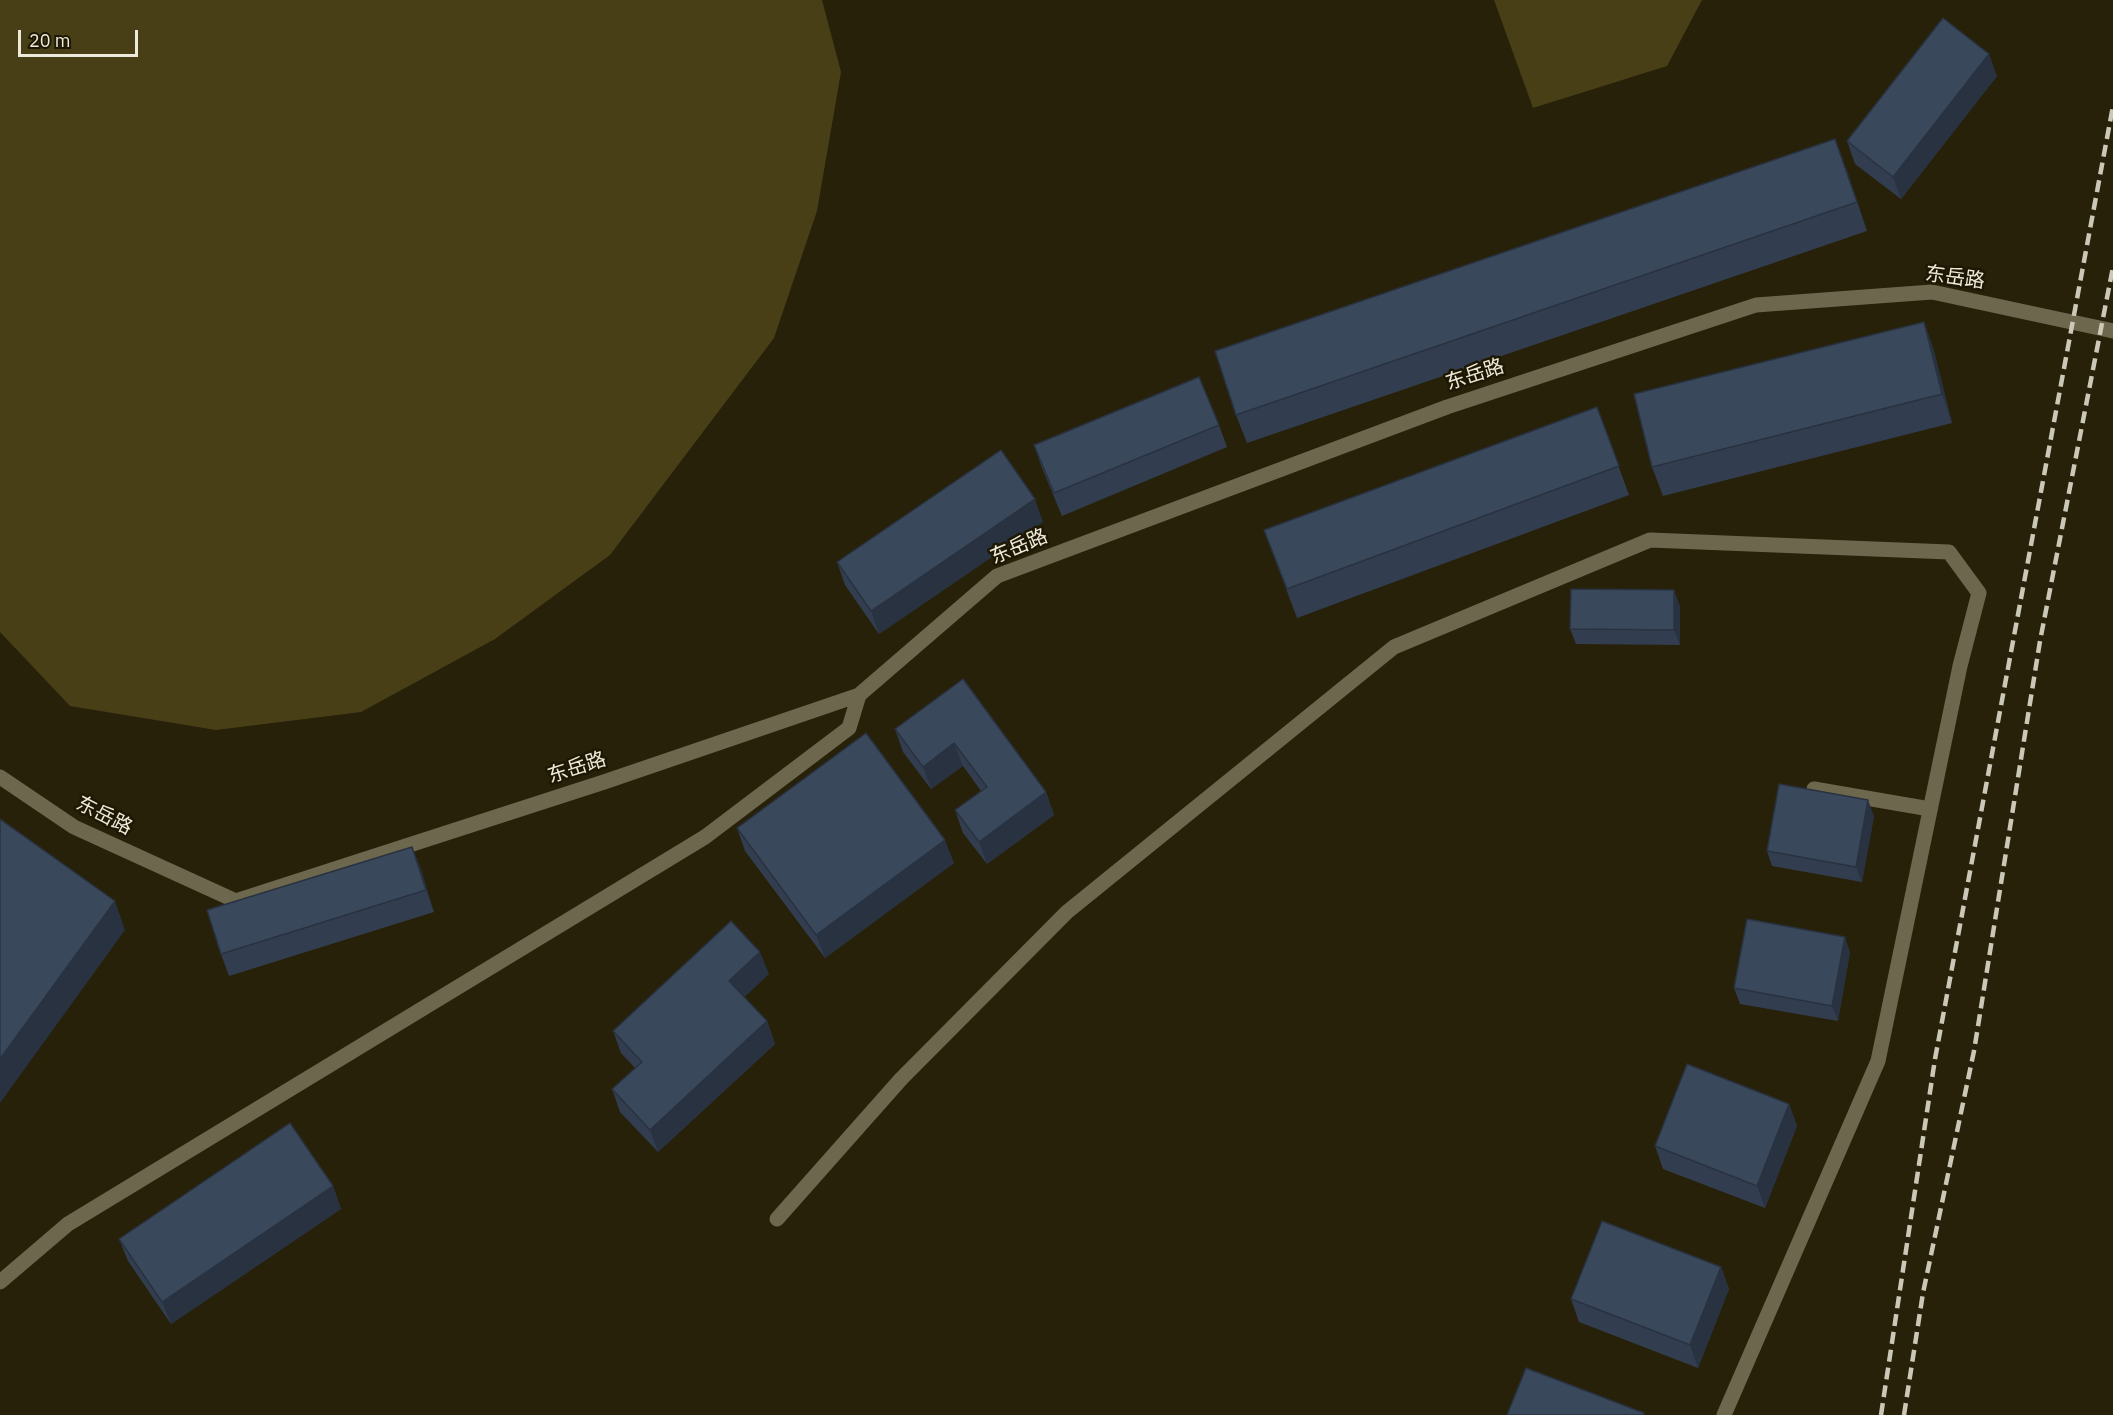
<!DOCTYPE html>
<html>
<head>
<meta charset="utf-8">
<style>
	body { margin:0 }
	#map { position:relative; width:2113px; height:1415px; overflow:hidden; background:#27210a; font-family:"IBM Plex Sans",sans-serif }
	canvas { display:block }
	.scale { position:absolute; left:18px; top:30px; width:120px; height:27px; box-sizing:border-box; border:3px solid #ede9db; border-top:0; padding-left:8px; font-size:18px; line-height:21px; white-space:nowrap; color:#ede9db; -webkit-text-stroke:4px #1e1802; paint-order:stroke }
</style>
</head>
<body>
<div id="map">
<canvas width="2113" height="1415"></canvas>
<div class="scale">20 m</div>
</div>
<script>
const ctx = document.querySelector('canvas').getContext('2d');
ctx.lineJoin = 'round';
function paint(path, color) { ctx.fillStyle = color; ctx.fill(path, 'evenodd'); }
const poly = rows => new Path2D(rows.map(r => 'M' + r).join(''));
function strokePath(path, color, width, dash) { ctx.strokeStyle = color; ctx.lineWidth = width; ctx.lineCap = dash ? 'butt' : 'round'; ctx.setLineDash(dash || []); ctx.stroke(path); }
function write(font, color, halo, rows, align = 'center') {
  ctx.font = font + ' "IBM Plex Sans","Noto Sans SC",sans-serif'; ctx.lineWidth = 5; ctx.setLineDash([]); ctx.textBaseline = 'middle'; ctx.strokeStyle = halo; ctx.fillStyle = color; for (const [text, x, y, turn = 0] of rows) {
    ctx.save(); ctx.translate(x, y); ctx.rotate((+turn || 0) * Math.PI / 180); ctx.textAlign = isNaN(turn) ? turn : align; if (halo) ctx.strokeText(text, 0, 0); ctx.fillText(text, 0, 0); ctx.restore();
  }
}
paint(poly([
	[0,0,822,0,841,72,817,211,774,338,610,555,495,639,361,712,216,730,70,706,0,632],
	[1494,0,1702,0,1667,66,1533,108]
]), '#483f17');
strokePath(poly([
	[1814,789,1930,809]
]), '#6d674e', 15);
strokePath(poly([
	[0,777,74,827,236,901,604,782,859,695,997,576,1447,407,1756,305,1932,292,2113,331],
	[777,1219,901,1079,1067,912,1394,647,1650,540,1949,552,1979,593,1960,666,1878,1061,1724,1415],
	[0,1282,68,1224,705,837,849,728,859,695]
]), '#6d674e', 15);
strokePath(poly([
	[1881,1415,1935,1059,2113,106],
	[1904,1415,1923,1293,1974,1051,2040,641,2113,267]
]), '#ccc8b8', 4.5, [12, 6]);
paint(poly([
	[1997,76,1901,199,1855,164,1847,141],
	[1846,168,1867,231,1247,443,1236,415],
	[1924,322,1934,351,1952,423,1663,496,1652,467],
	[1597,407,1629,495,1297,618,1264,530],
	[1219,425,1227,447,1062,516,1042,468,1034,445],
	[1043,522,879,634,845,585,837,562],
	[1680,606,1680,645,1576,644,1570,629],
	[963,679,1046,792,1054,815,987,864,963,833,955,810,981,791,963,766,931,789,903,752,895,729],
	[1874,816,1862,882,1772,866,1767,851],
	[737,828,954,863,825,958,745,851],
	[412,847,434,912,229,976,221,954],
	[1850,952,1838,1021,1740,1004,1734,988],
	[769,974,744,997,767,1021,775,1044,658,1152,620,1112,612,1089,635,1068,621,1053,613,1031],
	[1789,1104,1797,1126,1765,1208,1663,1169,1655,1146],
	[333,1186,341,1209,171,1324,128,1261,119,1239],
	[1721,1267,1729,1289,1698,1368,1579,1322,1571,1299]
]), '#323e4f');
paint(poly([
	[1989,54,1997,76,1901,199,1893,177],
	[1835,139,1846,168,1867,231,1857,202],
	[1924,322,1934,351,1952,423,1942,394],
	[1035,499,1043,522,879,634,871,611],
	[1674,590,1680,606,1680,645,1674,630],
	[954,743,963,766,931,789,923,767],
	[1046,792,1054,815,987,864,979,842],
	[1868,800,1874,816,1862,882,1856,867],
	[945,840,954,863,825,958,816,935],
	[412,847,421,869,434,912,426,890],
	[115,901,125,930,0,1103,0,1059],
	[1845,937,1850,952,1838,1021,1832,1006],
	[760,952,769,974,737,1004,729,981],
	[767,1021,775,1044,658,1152,650,1130],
	[1789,1104,1797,1126,1765,1208,1757,1186],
	[333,1186,341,1209,171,1324,162,1302],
	[1721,1267,1729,1289,1698,1368,1690,1345]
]), '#293240');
const building = poly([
	[1943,18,1989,54,1893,177,1847,141,1943,18],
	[1835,139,1857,202,1236,415,1215,351,1835,139],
	[1924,322,1942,394,1652,467,1634,394,1924,322],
	[1199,377,1219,425,1054,493,1034,445,1199,377],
	[1597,407,1619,466,1287,589,1264,530,1597,407],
	[1001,450,1035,499,871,611,837,562,1001,450],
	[1571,589,1674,590,1674,630,1570,629,1571,589],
	[963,679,1046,792,979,842,955,810,987,787,954,743,923,767,895,729,963,679],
	[866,733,945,840,816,935,737,828,866,733],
	[1779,784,1868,800,1856,867,1767,851,1779,784],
	[0,819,115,901,0,1059,0,819],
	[412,847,426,890,221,954,207,910,412,847],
	[1747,919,1845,937,1832,1006,1734,988,1747,919],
	[731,921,760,952,729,981,767,1021,650,1130,612,1089,642,1062,613,1031,731,921],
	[1687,1064,1789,1104,1757,1186,1655,1146,1687,1064],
	[290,1123,333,1186,162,1302,119,1239,290,1123],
	[1602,1221,1721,1267,1690,1345,1571,1299,1602,1221],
	[1526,1368,1644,1413,1643,1415,1507,1415,1526,1368]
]);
paint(building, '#3a485c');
strokePath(building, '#293240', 1.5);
write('20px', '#ede9db', '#1e1802', [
	["东岳路",1955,278,8],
	["东岳路",1475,375,-18],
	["东岳路",1019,547,-23],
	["东岳路",577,768,-18],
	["东岳路",104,816,27]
]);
</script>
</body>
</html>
